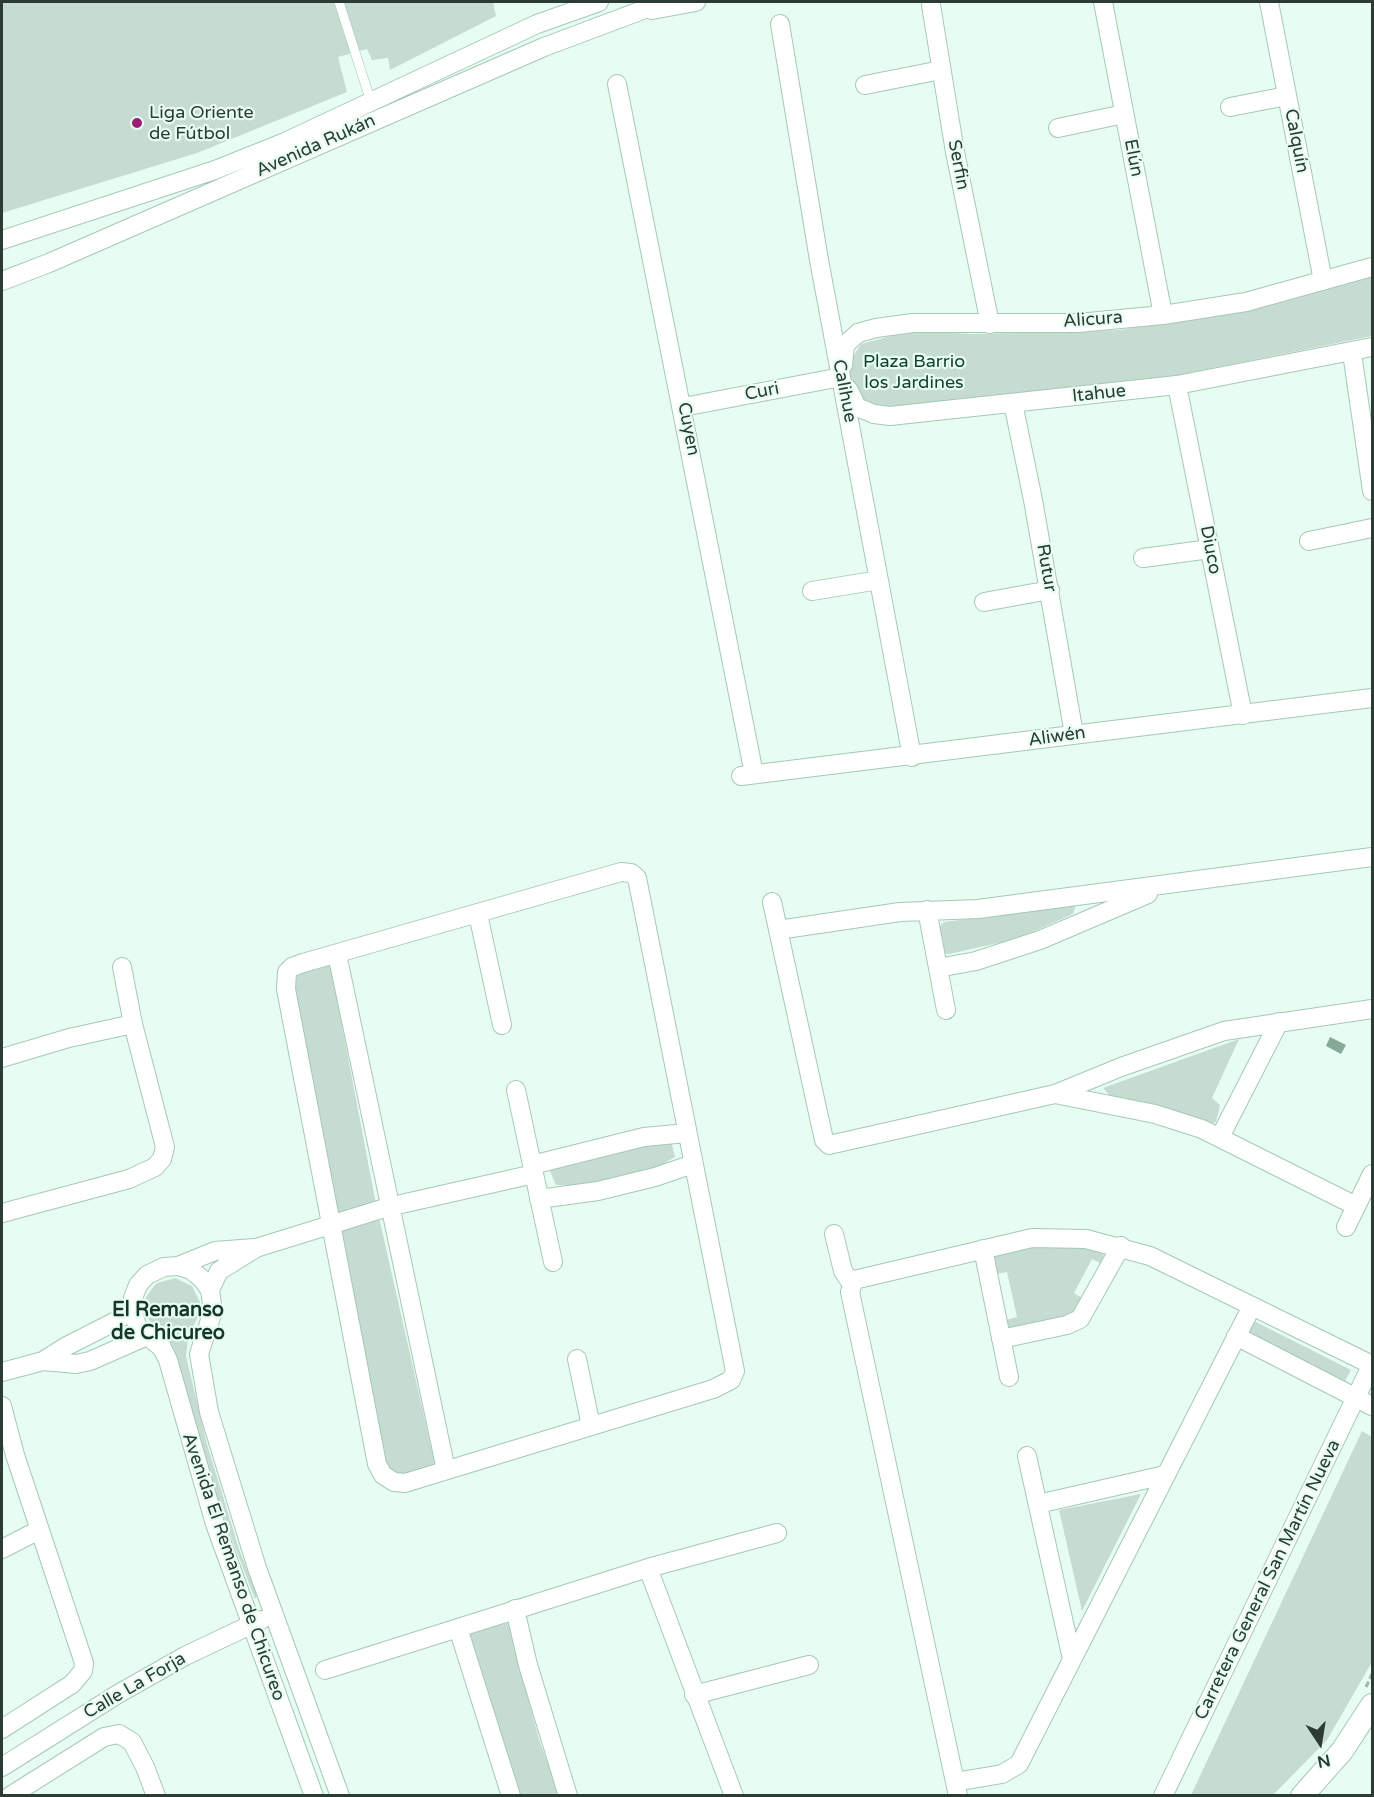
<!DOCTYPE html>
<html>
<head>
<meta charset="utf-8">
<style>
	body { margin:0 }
	#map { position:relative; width:1374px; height:1797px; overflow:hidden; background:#e7fdf2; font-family:"Varela Round",sans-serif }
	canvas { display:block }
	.frame { position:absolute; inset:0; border:3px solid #2c3b33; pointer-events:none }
	.north { position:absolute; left:1290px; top:1713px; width:60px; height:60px; -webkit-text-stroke:4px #e7fdf2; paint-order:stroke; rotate:168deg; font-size:16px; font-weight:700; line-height:24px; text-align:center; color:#2c3b33 }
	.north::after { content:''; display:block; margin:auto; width:21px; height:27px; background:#2c3b33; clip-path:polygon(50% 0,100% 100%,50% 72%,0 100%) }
</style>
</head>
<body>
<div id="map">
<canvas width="1374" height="1797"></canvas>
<div class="frame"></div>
<div class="north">N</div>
</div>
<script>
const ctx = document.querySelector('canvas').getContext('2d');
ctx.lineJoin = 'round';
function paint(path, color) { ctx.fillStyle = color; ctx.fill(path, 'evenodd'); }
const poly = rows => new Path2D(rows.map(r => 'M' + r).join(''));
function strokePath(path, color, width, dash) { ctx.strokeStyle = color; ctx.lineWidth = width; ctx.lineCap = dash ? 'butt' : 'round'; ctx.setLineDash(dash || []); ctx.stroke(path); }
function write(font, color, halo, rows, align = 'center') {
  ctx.font = font + ' "Varela Round",sans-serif'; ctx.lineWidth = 4.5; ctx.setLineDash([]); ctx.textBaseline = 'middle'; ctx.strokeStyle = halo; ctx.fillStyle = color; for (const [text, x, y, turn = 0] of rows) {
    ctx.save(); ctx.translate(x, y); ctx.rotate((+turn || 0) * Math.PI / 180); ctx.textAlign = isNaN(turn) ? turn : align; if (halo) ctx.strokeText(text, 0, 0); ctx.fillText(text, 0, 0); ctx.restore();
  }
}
paint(poly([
	[2,2,493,2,496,16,390,70,388,58,372,60,367,49,338,57,347,92,197,153,2,213],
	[1372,273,1372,336,1064,398,893,414,853,397,847,366,861,344,910,331,974,334,1120,330,1256,307],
	[1076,905,1073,914,1016,939,949,954,943,953,939,927,944,922],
	[330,963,376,1204,436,1469,400,1477,385,1468,292,989,295,971],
	[1239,1039,1212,1098,1220,1105,1216,1122,1208,1124,1171,1109,1113,1099,1103,1088],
	[671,1141,675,1157,651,1171,597,1186,556,1185,549,1169,589,1157],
	[1088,1245,1104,1255,1102,1264,1092,1259,1074,1293,1084,1299,1079,1308,1071,1316,1010,1328,1006,1320,1017,1317,1007,1272,996,1274,995,1256,1030,1246],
	[175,1278,192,1286,200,1302,200,1311,188,1339,186,1356,207,1444,239,1549,257,1596,255,1599,211,1485,174,1349,168,1338,151,1323,146,1315,146,1297,151,1290,157,1283],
	[1252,1320,1351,1370,1343,1385,1244,1335],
	[1362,1431,1372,1437,1372,1662,1327,1740,1275,1793,1271,1796,1191,1795],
	[1141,1494,1082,1611,1059,1510],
	[508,1623,539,1739,559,1795,519,1795,482,1678,470,1633]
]), '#c6dcd1');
paint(poly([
	[1330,1037,1346,1045,1341,1054,1326,1046]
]), '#86a998');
const service = poly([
	[339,2,371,102]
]);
const minor = poly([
	[1103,2,1163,315],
	[1269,2,1323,281],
	[931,5,955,152,990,324],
	[652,10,696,2],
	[780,24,819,260,912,757],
	[617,84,754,774],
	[865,85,941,70],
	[1230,107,1287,96],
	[1058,128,1124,114],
	[2,240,215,170,285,142,537,24,599,2],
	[2,281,49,263,544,47,664,2],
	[1352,353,1372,491],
	[843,365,845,345,858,333,876,328,913,323,1078,323,1163,315,1246,302,1372,267],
	[1177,385,1243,715],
	[848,389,857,407,874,414,890,416,1177,385,1372,347],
	[1013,403,1033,500,1074,734],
	[683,407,841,377],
	[1309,541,1372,528],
	[1143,558,1210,549],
	[812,591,879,580],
	[984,602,1050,590],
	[741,776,1372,698],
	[621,872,631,873,637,878,735,1371,731,1380,713,1389,405,1483,394,1482,383,1475,377,1464,286,989,287,972,292,967,303,963,621,872],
	[772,902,824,1140,829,1145,1055,1094,1121,1067,1224,1031,1372,1009],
	[927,910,946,1010],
	[478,914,502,1025],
	[778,930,900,912,978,909,1372,857],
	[337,954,446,1470],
	[938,968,976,961,1040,940,1148,894],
	[2,1058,69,1038,133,1024],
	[516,1090,553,1262],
	[1055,1094,1155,1114,1202,1129,1356,1206],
	[1220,1137,1279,1022],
	[532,1165,644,1137,687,1133],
	[539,1199,598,1191,655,1177,693,1164],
	[2,1213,129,1179,155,1167,162,1159,165,1147,133,1024,122,967],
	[1346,1227,1372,1174],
	[834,1234,843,1271,851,1283],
	[983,1249,1009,1377],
	[178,1266,215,1251,254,1248],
	[210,1290,219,1271,256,1248,388,1207,534,1174],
	[1236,1336,1372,1406],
	[1001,1339,1067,1325,1080,1319,1121,1246],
	[577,1359,591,1426],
	[43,1361,76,1364,90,1361,147,1336],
	[2,1372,43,1361,65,1347,118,1320,132,1305],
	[2,1406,15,1455,84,1663,83,1671,72,1684,2,1729],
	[1027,1456,1072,1659],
	[1038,1504,1165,1475],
	[2,1549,39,1530],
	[648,1568,734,1796],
	[515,1609,528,1665,568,1796],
	[458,1628,511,1796],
	[325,1670,648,1568,777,1533],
	[694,1695,809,1665],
	[2,1767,118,1694,185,1656,261,1620],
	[955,1782,1002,1774,1019,1764,1252,1306],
	[10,1796,104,1737,119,1734,132,1742,145,1767,156,1796],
	[314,1796,215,1524,168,1360,162,1348,138,1328,134,1316,133,1298,138,1285,147,1275,164,1267,178,1266,191,1270,202,1279,210,1290,213,1311,199,1354,209,1412,257,1568,340,1796],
	[958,1796,850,1292,854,1280,1032,1238,1086,1239,1150,1256,1372,1365],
	[1163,1796,1372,1364]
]);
const tertiary = poly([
	[1302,1796,1342,1751,1372,1705]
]);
strokePath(service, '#a4c9b7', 10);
strokePath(minor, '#a4c9b7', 20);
strokePath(tertiary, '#a4c9b7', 24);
strokePath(poly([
	[1366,1687,1372,1674]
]), '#a4b7ad', 3, [6, 3]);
strokePath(service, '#fff', 9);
strokePath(minor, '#fff', 18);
strokePath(tertiary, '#fff', 22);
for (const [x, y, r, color] of [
	[137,123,6,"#9b1f75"]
]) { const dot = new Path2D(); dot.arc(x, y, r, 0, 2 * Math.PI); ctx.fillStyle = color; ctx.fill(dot); strokePath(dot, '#e7fdf2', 2); }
write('18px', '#2c3b33', '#e7fdf2', [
	["Liga Oriente",149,113],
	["de Fútbol",149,134]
], 'left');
write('18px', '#2c3b33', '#e7fdf2', [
	["Calquín",1296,141,79],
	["Avenida Rukán",316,146,-24],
	["Elún",1133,158,79],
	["Serfin",958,165,79],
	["Alicura",1093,320,-4],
	["Calihue",844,391,79],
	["Curi",762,392,-11],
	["Itahue",1099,394,-6],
	["Cuyen",688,429,79],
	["Diuco",1210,550,79],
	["Rutur",1046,568,80],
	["Aliwén",1057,737,-8],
	["Avenida El Remanso de Chicureo",233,1567,71],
	["Carretera General San Martín Nueva",1268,1580,-64],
	["Calle La Forja",135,1686,-30]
]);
write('18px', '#12412e', '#e7fdf2', [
	["Plaza Barrio",914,362],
	["los Jardines",914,383]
]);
write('bold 20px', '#163729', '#e7fdf2', [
	["El Remanso",168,1311],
	["de Chicureo",168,1334]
]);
</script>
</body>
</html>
